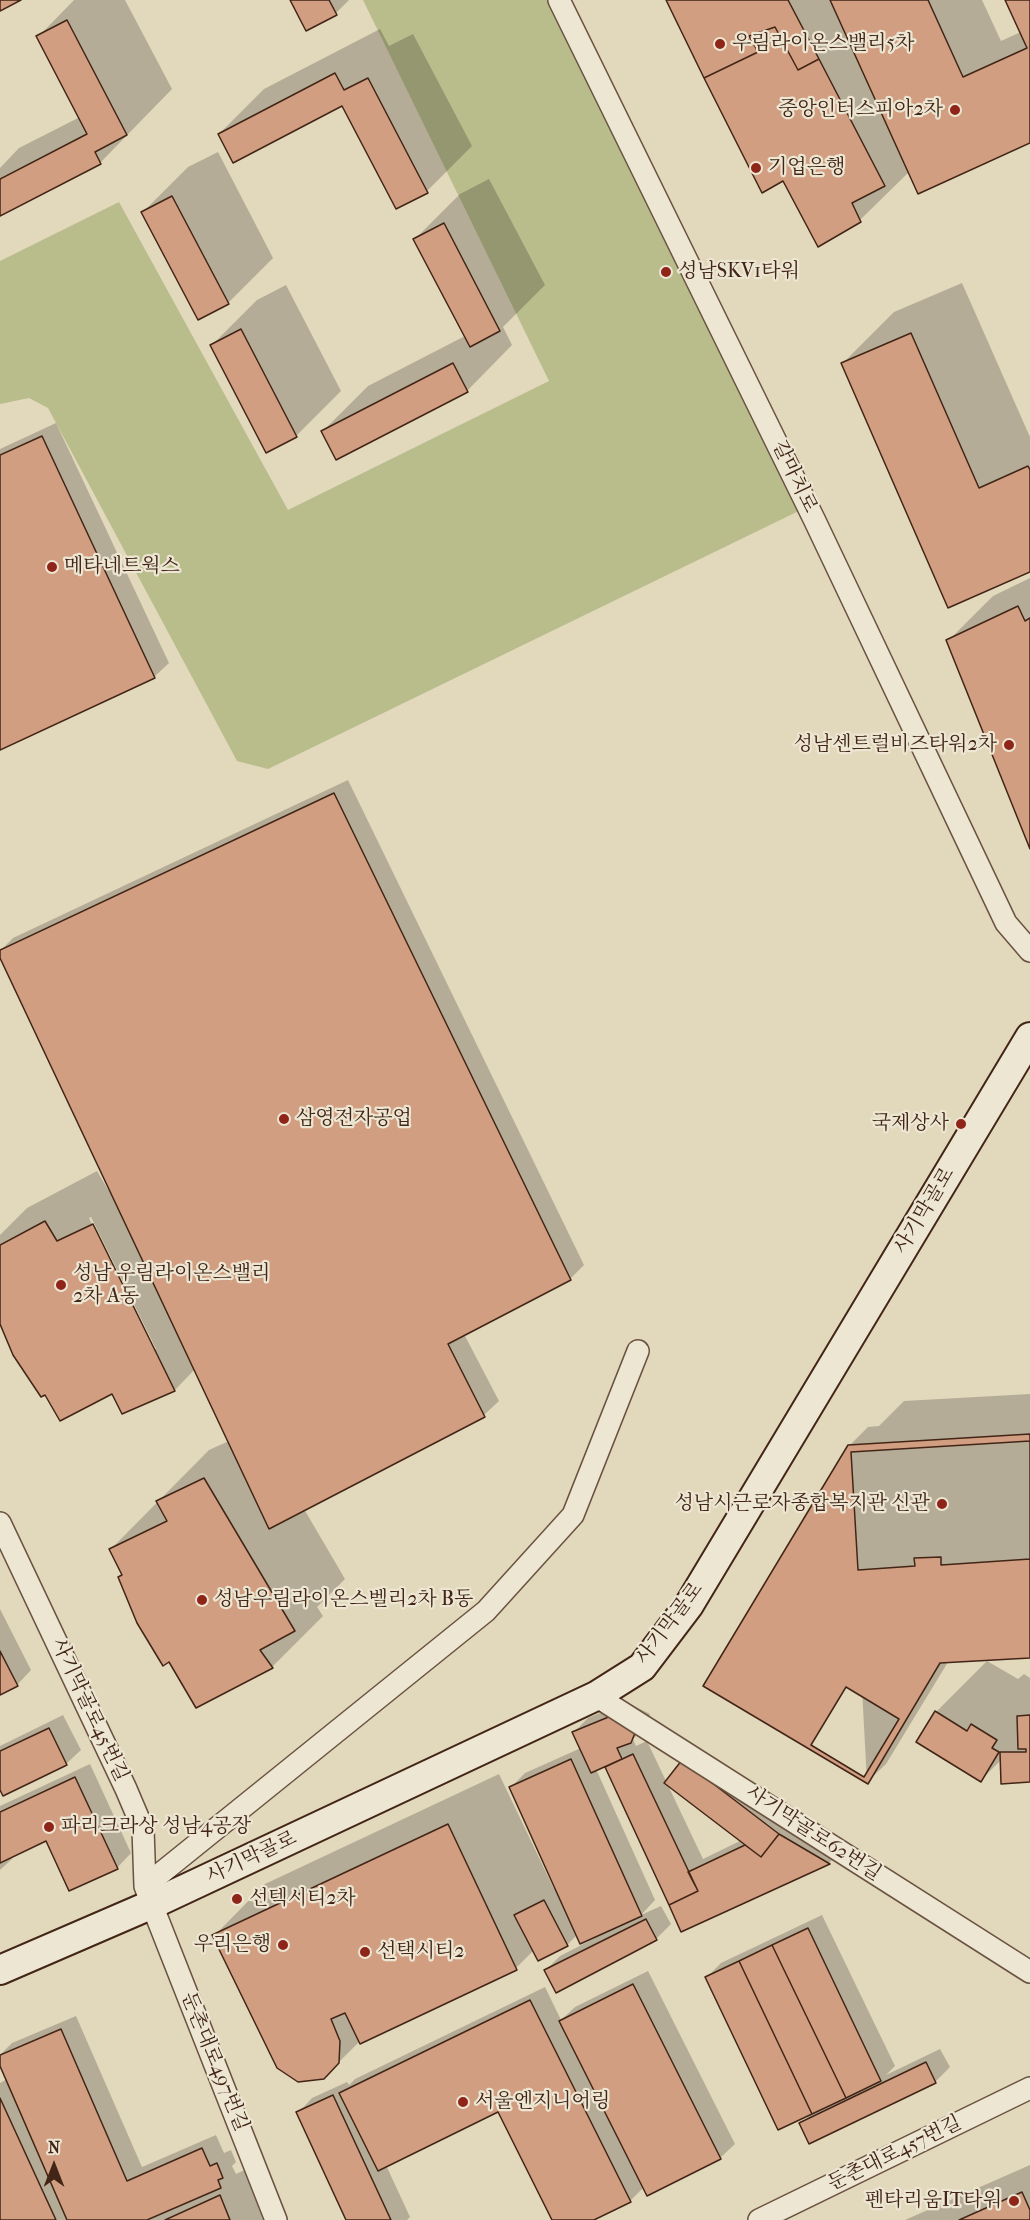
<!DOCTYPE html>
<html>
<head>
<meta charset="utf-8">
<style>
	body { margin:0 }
	#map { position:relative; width:1030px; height:2220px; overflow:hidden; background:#e2d8bc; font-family:"IM FELL French Canon",serif }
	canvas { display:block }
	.north { position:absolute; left:24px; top:2136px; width:60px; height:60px; -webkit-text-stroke:4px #ece6d3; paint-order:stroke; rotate:0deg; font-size:16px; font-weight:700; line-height:24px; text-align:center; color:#422516 }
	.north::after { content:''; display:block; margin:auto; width:21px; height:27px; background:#422516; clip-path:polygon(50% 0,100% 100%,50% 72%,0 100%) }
</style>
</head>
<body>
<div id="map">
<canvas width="1030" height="2220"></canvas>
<div class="north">N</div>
</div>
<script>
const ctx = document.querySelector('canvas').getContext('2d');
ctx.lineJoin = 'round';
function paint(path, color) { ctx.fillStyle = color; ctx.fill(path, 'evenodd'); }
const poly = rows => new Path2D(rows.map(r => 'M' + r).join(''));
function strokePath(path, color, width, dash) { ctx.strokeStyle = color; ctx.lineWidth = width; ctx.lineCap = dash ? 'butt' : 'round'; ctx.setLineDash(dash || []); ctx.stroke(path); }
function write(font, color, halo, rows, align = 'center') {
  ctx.font = font + ' "IM FELL French Canon","Noto Serif KR",serif'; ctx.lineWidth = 4.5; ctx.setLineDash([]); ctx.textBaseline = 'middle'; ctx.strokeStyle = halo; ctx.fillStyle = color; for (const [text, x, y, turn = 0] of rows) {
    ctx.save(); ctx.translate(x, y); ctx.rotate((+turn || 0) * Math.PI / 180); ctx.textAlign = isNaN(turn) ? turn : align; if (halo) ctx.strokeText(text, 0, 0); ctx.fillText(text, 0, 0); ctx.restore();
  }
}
paint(poly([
	[363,0,559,0,807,507,268,769,237,761,48,408,29,398,0,404,0,261,119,202,288,510,549,381]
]), '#b9bd8c');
paint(poly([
	[74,0,125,0,172,89,100,163,0,215,0,168,19,148,80,117,38,37],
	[292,0,349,0,336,13],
	[668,0,982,0,1001,41,1021,32,1007,0,1030,0,1030,141,910,171,860,220,819,245,783,179],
	[380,29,389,46,413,34,472,146,427,191,343,104,219,134,264,89],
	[218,152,273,258,228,303,143,212,188,167],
	[489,179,545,285,503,327,512,345,467,391,323,431,368,386,465,336,415,239,460,194],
	[962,283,1030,437,1030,570,843,363,894,312],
	[286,285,341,391,296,436,212,345,257,300],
	[56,423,169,663,154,677,0,748,0,449],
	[1030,578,1030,845,948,641,993,596],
	[348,780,584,1265,570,1279,464,1334,499,1401,484,1415,304,1509,345,1579,317,1607,323,1616,272,1667,197,1706,111,1549,209,1450,229,1441,195,1369,175,1390,123,1412,112,1392,0,1321,0,1235,27,1208,97,1171,110,1193,112,1192,0,955,0,951,13,938],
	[91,1217,156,1349,153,1349,89,1218],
	[1030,1394,1030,1656,948,1662,886,1764,867,1782,849,1446,868,1427,879,1426,904,1401],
	[0,1609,31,1670,17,1685,0,1693],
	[987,1661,1018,1679,1024,1674,1030,1678,1030,1781,1002,1759,981,1780,936,1712],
	[626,1702,650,1714,645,1727,633,1739,636,1746,647,1741,703,1859,742,1840,683,1761,697,1746,794,1820,842,1850,829,1863,682,1930,605,1765,596,1769,655,1900,641,1915,661,1906,671,1924,656,1939,556,1991,546,1970,560,1956,603,1934,602,1932,578,1934,567,1945,534,1950,516,1968,360,2041,323,2078,214,1936,265,1884,499,1774,554,1889,557,1888,511,1787,525,1773,581,1748,574,1732,588,1718],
	[63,1715,81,1750,66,1764,0,1787,0,1746],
	[90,1764,131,1853,117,1868,46,1839,10,1856,12,1859,0,1870,0,1806],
	[822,1915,895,2066,886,2075,940,2049,950,2067,935,2082,801,2124,812,2113,707,1977,721,1963],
	[648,1971,735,2144,720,2158,648,2194,644,2187,630,2201,591,2220,554,2220,499,2110,386,2165,410,2217,407,2220,347,2220,298,2113,312,2098,347,2082,349,2085,355,2079,545,1987,561,2020,575,2007],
	[76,2016,142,2167,216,2135,224,2153,231,2150,236,2162,232,2166,236,2174,247,2169,268,2220,0,2220,0,2083,7,2079,0,2062,0,2055,12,2043],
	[1030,2165,1030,2220,905,2220]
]), '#0003');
const building = poly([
	[0,0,21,0,0,11,0,0],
	[290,0,329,0,337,15,306,31,290,0],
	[666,0,788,0,819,59,798,70,775,27,749,36,758,52,704,78,666,0],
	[830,0,928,0,963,77,1027,48,1005,0,1030,0,1030,143,918,194,830,0],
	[67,20,127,135,95,152,101,164,0,216,0,179,87,134,36,36,67,20],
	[775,27,798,70,819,59,885,186,852,203,861,222,818,247,783,181,762,193,704,78,758,52,749,36,775,27],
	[335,73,344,90,368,78,428,193,396,209,342,106,233,163,218,134,335,73],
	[172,196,229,304,198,320,141,212,172,196],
	[444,223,500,331,470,347,413,239,444,223],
	[241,329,297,437,266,453,210,345,241,329],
	[911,333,979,488,1028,466,1030,470,1030,572,948,608,841,363,911,333],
	[453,363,468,392,336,460,321,431,453,363],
	[42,436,155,678,0,750,0,455,42,436],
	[1018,606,1025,621,1030,618,1030,849,946,640,1018,606],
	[334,793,571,1280,448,1344,485,1417,269,1529,0,958,0,950,334,793],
	[45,1221,57,1241,93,1224,175,1391,122,1414,112,1394,60,1421,45,1395,41,1397,13,1355,0,1324,0,1245,45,1221],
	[1030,1434,1030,1658,940,1663,868,1784,703,1686,848,1445,1030,1434],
	[1030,1441,1030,1559,941,1565,941,1557,914,1558,915,1566,858,1570,851,1452,1030,1441],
	[204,1478,295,1631,260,1650,273,1668,196,1708,169,1662,163,1666,137,1623,118,1577,122,1575,109,1549,167,1521,156,1501,204,1478],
	[0,1651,18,1686,0,1695,0,1651],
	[846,1687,899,1719,864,1777,811,1745,846,1687],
	[935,1711,967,1731,971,1724,997,1740,992,1748,999,1752,981,1782,916,1742,935,1711],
	[1030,1715,1030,1782,1001,1784,1000,1752,1026,1752,1026,1749,1018,1749,1017,1716,1030,1715],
	[611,1716,637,1728,631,1743,617,1748,622,1759,591,1773,572,1732,611,1716],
	[49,1728,67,1765,3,1796,0,1790,0,1751,49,1728],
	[633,1754,698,1891,669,1905,605,1767,633,1754],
	[571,1759,642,1916,580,1944,509,1787,571,1759],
	[682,1760,779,1834,761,1857,664,1783,682,1760],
	[75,1777,118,1869,69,1891,46,1841,0,1863,0,1812,75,1777],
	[448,1824,517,1970,360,2044,345,2013,331,2019,340,2041,339,2063,324,2079,298,2082,277,2068,212,1935,448,1824],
	[779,1834,830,1864,681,1932,669,1905,698,1891,688,1872,745,1845,761,1857,779,1834],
	[544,1900,568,1946,538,1961,514,1915,544,1900],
	[646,1919,657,1940,556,1993,544,1970,646,1919],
	[808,1928,881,2081,846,2098,772,1945,808,1928],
	[772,1945,846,2098,812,2114,739,1961,772,1945],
	[739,1961,812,2114,778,2130,705,1977,739,1961],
	[633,1984,721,2159,647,2196,559,2021,633,1984],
	[530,2000,631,2202,594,2220,552,2220,498,2112,378,2171,339,2093,530,2000],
	[61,2029,127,2181,202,2148,210,2166,217,2163,223,2178,218,2180,221,2188,147,2220,67,2220,0,2066,0,2055,61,2029],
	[926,2062,936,2083,809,2144,799,2123,926,2062],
	[333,2095,391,2220,346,2220,296,2112,333,2095],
	[0,2098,56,2220,0,2220,0,2098],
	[1022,2192,1030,2210,1030,2220,959,2220,1022,2192],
	[220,2195,230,2220,165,2220,220,2195]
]);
paint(building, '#d19e81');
strokePath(building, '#422516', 1.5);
const street = poly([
	[559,0,814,519,1006,923,1030,951],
	[0,1523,126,1789,143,1829,145,1886,152,1905,276,2220],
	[596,1696,1030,1972],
	[145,1886,486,1611,573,1515,638,1351],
	[759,2220,1030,2088]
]);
const secondary = poly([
	[0,1970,155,1903,596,1696,642,1667,689,1605,1030,1037]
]);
strokePath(street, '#6a5240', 24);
strokePath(secondary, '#422516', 32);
strokePath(street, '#ece6d3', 21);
strokePath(secondary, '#ece6d3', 28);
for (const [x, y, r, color] of [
	[720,44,6,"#8f2418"],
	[955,110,6,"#8f2418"],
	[756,168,6,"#8f2418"],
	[666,272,6,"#8f2418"],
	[52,567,6,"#8f2418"],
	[1009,745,6,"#8f2418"],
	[284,1119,6,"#8f2418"],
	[961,1124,6,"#8f2418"],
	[61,1285,6,"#8f2418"],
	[942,1504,6,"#8f2418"],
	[202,1600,6,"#8f2418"],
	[49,1827,6,"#8f2418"],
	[237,1899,6,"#8f2418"],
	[283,1945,6,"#8f2418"],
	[365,1952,6,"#8f2418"],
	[463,2102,6,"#8f2418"],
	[1014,2201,6,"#8f2418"]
]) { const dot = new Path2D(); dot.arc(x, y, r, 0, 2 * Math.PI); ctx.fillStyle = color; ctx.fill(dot); strokePath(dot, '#ece6d3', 2); }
write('20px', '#422516', '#ece6d3', [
	["우림라이온스밸리5차",732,44],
	["중앙인터스피아2차",943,110,"right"],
	["기업은행",768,168],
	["성남SKV1타워",678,272],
	["메타네트웍스",64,567],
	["성남센트럴비즈타워2차",997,745,"right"],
	["삼영전자공업",296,1119],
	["국제상사",949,1124,"right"],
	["성남 우림라이온스밸리",73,1274],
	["2차 A동",73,1297],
	["성남시근로자종합복지관 신관",930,1504,"right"],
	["성남우림라이온스벨리2차 B동",214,1600],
	["파리크라상 성남4공장",61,1827],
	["선텍시티2차",249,1899],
	["우리은행",271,1945,"right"],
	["선택시티2",377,1952],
	["서울엔지니어링",475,2102],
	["펜타리움IT타워",1002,2201,"right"]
], 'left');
write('20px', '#422516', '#ece6d3', [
	["갈마치로",794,477,64],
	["사기막골로",925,1211,-59],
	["사기막골로",670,1624,-53],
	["사기막골로45번길",89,1710,65],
	["사기막골로62번길",813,1834,33],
	["사기막골로",252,1858,-25],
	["둔촌대로497번길",214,2062,68],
	["둔촌대로457번길",895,2154,-26]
]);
</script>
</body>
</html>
